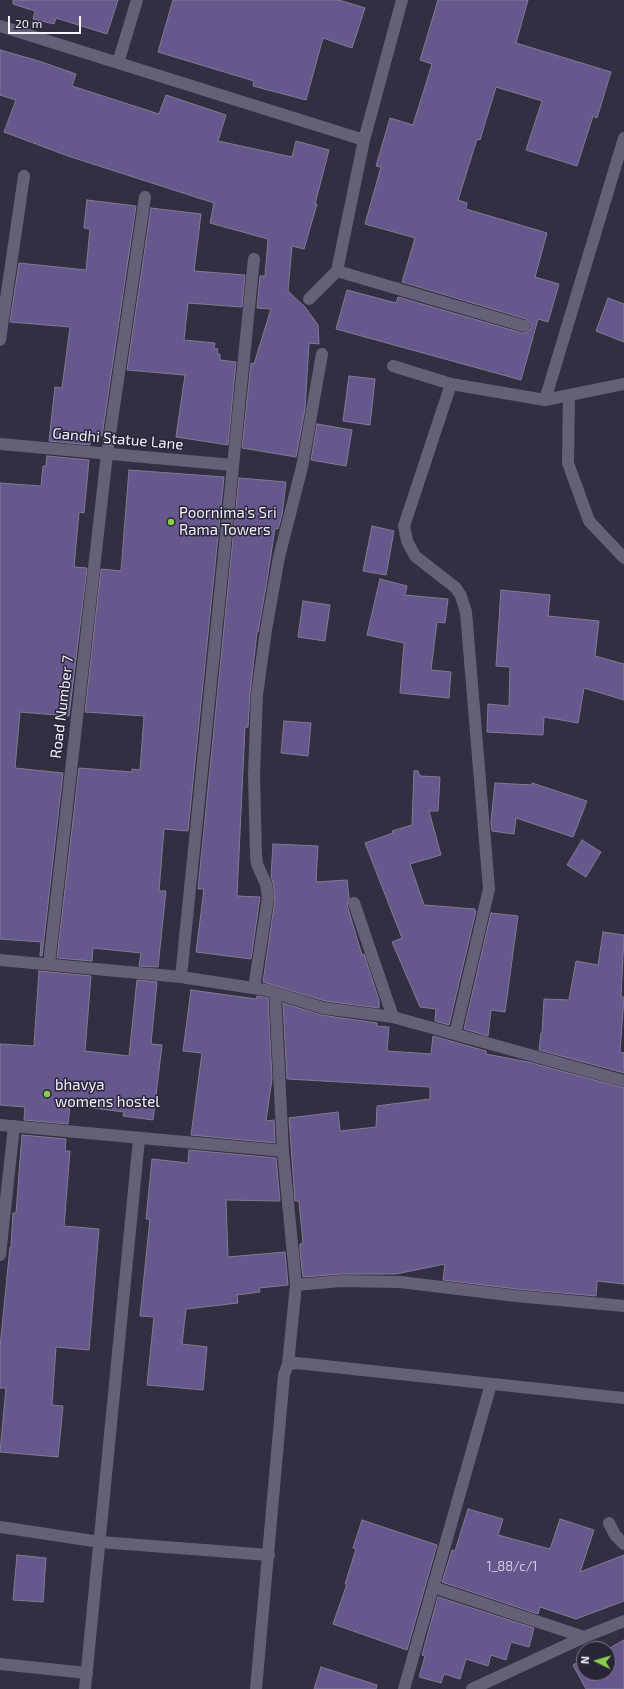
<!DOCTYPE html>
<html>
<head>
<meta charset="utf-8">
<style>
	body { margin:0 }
	#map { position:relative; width:624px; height:1689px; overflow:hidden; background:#332f42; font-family:"Exo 2",sans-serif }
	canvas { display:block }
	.north { position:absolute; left:576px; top:1641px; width:40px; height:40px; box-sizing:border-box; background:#292537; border:1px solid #7b7787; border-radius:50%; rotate:275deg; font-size:11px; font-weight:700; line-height:16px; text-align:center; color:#f5f2ff }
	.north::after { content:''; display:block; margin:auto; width:14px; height:18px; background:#89cf49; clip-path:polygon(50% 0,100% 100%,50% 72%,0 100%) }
	.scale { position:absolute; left:8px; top:16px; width:73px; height:18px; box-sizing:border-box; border:2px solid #f5f2ff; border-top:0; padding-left:5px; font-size:12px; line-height:14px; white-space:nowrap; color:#f5f2ff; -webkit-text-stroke:3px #292537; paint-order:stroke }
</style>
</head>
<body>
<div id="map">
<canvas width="624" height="1689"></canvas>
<div class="north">N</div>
<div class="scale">20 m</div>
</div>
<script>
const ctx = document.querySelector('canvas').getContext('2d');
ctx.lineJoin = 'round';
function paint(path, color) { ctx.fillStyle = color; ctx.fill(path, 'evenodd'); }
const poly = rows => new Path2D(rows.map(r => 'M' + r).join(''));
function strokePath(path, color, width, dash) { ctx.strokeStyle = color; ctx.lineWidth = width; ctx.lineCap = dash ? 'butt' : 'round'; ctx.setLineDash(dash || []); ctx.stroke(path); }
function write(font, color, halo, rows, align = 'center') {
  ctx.font = font + ' "Exo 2",sans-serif'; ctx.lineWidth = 3; ctx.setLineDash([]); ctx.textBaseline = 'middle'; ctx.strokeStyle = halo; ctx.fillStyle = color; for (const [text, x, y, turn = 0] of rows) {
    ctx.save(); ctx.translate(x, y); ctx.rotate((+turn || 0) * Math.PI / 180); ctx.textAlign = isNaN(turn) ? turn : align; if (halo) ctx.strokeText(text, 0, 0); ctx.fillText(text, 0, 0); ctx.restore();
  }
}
const building = poly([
	[13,0,118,0,107,34,56,18,54,24,33,19,35,11,13,4,13,0],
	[173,0,339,0,365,8,352,48,323,38,306,100,253,86,254,81,158,52,173,0],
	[438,0,528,0,516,43,611,72,597,118,593,116,577,166,526,150,542,101,496,87,480,140,477,139,458,200,467,203,466,209,547,233,535,277,559,284,548,322,538,319,521,380,336,329,347,290,396,303,398,297,522,333,526,333,531,328,531,324,526,319,402,282,415,238,365,224,381,167,376,166,390,118,413,125,432,64,420,60,438,0],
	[0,50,39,61,76,74,72,86,159,114,166,95,226,115,218,141,292,157,296,141,329,150,315,204,317,204,304,249,292,246,288,291,305,307,318,325,319,344,309,343,305,409,296,457,242,448,251,363,254,364,271,309,257,308,260,276,265,276,268,239,210,223,214,203,68,156,4,132,16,100,0,95,0,50],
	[87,200,136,206,102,436,91,435,90,445,49,441,55,387,62,388,70,327,10,322,19,263,86,270,90,229,84,228,87,200],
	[151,208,201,214,194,271,245,275,242,307,188,303,184,340,215,343,214,348,218,349,217,354,220,354,220,360,236,362,228,445,176,437,185,375,127,370,151,208],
	[608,298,624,304,624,342,596,331,608,298],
	[349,376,375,379,370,425,343,421,349,376],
	[317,424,352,430,346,466,311,460,317,424],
	[47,456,89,460,84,513,79,512,74,567,87,568,69,716,20,712,15,768,63,773,42,956,40,956,41,942,0,939,0,483,41,486,43,466,46,466,47,456],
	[129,470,224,477,188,831,164,829,159,891,166,891,158,967,139,966,141,953,93,948,92,961,57,958,79,768,132,772,132,769,140,770,144,716,85,712,101,569,121,571,129,470],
	[239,478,286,482,282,515,278,529,275,528,267,581,258,632,257,632,250,694,248,727,245,727,237,896,260,897,251,959,196,952,204,889,198,889,239,478],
	[372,526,394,531,386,575,363,571,372,526],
	[380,579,407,586,405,595,448,599,445,623,437,622,431,670,451,672,449,698,400,693,404,643,367,635,380,579],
	[501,590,550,595,548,616,599,621,595,656,624,664,624,700,584,688,578,723,544,717,543,735,487,732,488,704,509,706,510,667,496,666,501,590],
	[303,601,330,605,325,641,298,637,303,601],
	[284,721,311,723,308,756,281,753,284,721],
	[414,771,418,771,420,776,440,777,438,811,429,811,441,855,410,864,424,905,475,909,474,911,476,911,449,1025,435,1021,436,1009,420,1007,392,942,402,938,365,843,393,833,392,831,412,825,414,771],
	[495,783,532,785,532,783,587,801,573,837,516,818,514,834,492,831,491,821,495,783],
	[582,840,601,852,586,877,567,865,582,840],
	[273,844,318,846,316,882,347,880,349,898,347,905,362,955,364,954,379,1000,379,1008,325,1001,263,982,275,899,273,883,271,876,273,844],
	[491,913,518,916,505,1012,491,1010,488,1036,464,1029,491,913],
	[603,932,624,935,621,997,624,997,620,1052,624,1053,624,1073,539,1050,541,1033,542,1033,544,999,569,1000,576,961,598,965,603,932],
	[39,971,91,976,85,1051,129,1056,137,980,157,982,151,1044,162,1045,153,1120,123,1116,124,1112,70,1105,68,1124,24,1120,25,1107,0,1105,0,1044,34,1046,39,971],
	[191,990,256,999,257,996,268,998,272,1079,266,1121,274,1120,275,1143,191,1135,202,1053,183,1051,191,990],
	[283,1003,321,1015,377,1023,377,1026,389,1027,387,1051,431,1054,433,1036,486,1051,486,1054,528,1062,624,1088,624,1284,597,1281,596,1296,517,1289,443,1280,445,1264,396,1274,341,1274,303,1277,300,1252,300,1244,303,1243,299,1201,295,1201,289,1118,338,1112,340,1131,376,1127,377,1106,430,1099,430,1087,287,1079,283,1003],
	[22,1135,66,1139,65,1151,70,1151,64,1226,99,1229,89,1350,56,1347,52,1405,63,1406,58,1457,0,1452,6,1388,0,1388,0,1347,10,1247,11,1247,13,1213,16,1213,22,1135],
	[189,1150,276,1158,280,1201,226,1200,228,1257,285,1252,288,1285,259,1288,260,1292,237,1295,238,1303,186,1309,182,1344,207,1347,203,1390,147,1385,154,1317,140,1316,150,1219,146,1219,152,1159,188,1163,189,1150],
	[468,1509,503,1519,498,1535,550,1549,560,1519,594,1530,580,1572,624,1555,624,1601,576,1619,540,1607,538,1614,442,1582,452,1550,455,1551,468,1509],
	[362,1520,437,1545,407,1650,333,1624,347,1584,345,1584,356,1549,353,1548,362,1520],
	[17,1555,46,1558,43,1602,13,1600,17,1555],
	[438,1597,534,1628,529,1647,511,1642,506,1660,491,1655,488,1666,466,1659,460,1679,444,1674,441,1683,419,1677,425,1656,422,1655,438,1597],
	[624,1640,624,1689,586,1689,573,1665,584,1659,584,1673,608,1673,608,1649,624,1640],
	[321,1667,377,1685,376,1689,314,1689,321,1667]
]);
paint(building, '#65588d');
strokePath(building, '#817c92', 1);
strokePath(poly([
	[393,366,451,384]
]), '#656078', 12);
strokePath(poly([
	[0,26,364,140],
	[118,63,137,0],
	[337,271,524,326],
	[309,299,337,271,364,140,402,0],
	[0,340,24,176],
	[569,395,568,463,589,521,624,558],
	[545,400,624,384],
	[0,444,233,465],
	[354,903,393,1017],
	[0,960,181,977,266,990,323,1008,393,1017,624,1081],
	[49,964,107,454,145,197],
	[181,977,254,259],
	[254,988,268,898,266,884,257,864,256,855,254,775,257,695,266,630,279,557,302,467,322,354],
	[275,993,283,1151,296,1285,288,1364],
	[455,1034,489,889,466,612,461,596,456,588,415,556,407,541,404,526,451,384,545,400,624,138],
	[0,1125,283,1151],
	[0,1255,14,1126],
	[296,1285,341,1281,400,1282,516,1296,624,1306],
	[609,1523,615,1535,624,1544],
	[0,1527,100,1542,269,1555],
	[433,1587,584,1637],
	[0,1664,87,1673],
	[85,1689,139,1139],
	[256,1689,284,1375,288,1364,297,1363,624,1398],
	[404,1689,491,1384],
	[472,1689,584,1637,624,1621]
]), '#656078', 12);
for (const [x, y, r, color] of [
	[171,522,4,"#89cf49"],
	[47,1094,4,"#89cf49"]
]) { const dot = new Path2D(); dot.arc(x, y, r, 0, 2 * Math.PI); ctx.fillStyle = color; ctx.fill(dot); strokePath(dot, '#292537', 1.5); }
write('13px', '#d1cce2', null, [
	["1_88/c/1",512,1567]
]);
write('15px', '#f5f2ff', '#292537', [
	["Gandhi Statue Lane",118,439,5],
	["Road Number 7",62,707,-83]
]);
write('15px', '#f5f2ff', '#292537', [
	["Poornima's Sri",179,513],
	["Rama Towers",179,530],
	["bhavya",55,1085],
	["womens hostel",55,1102]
], 'left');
</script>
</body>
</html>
